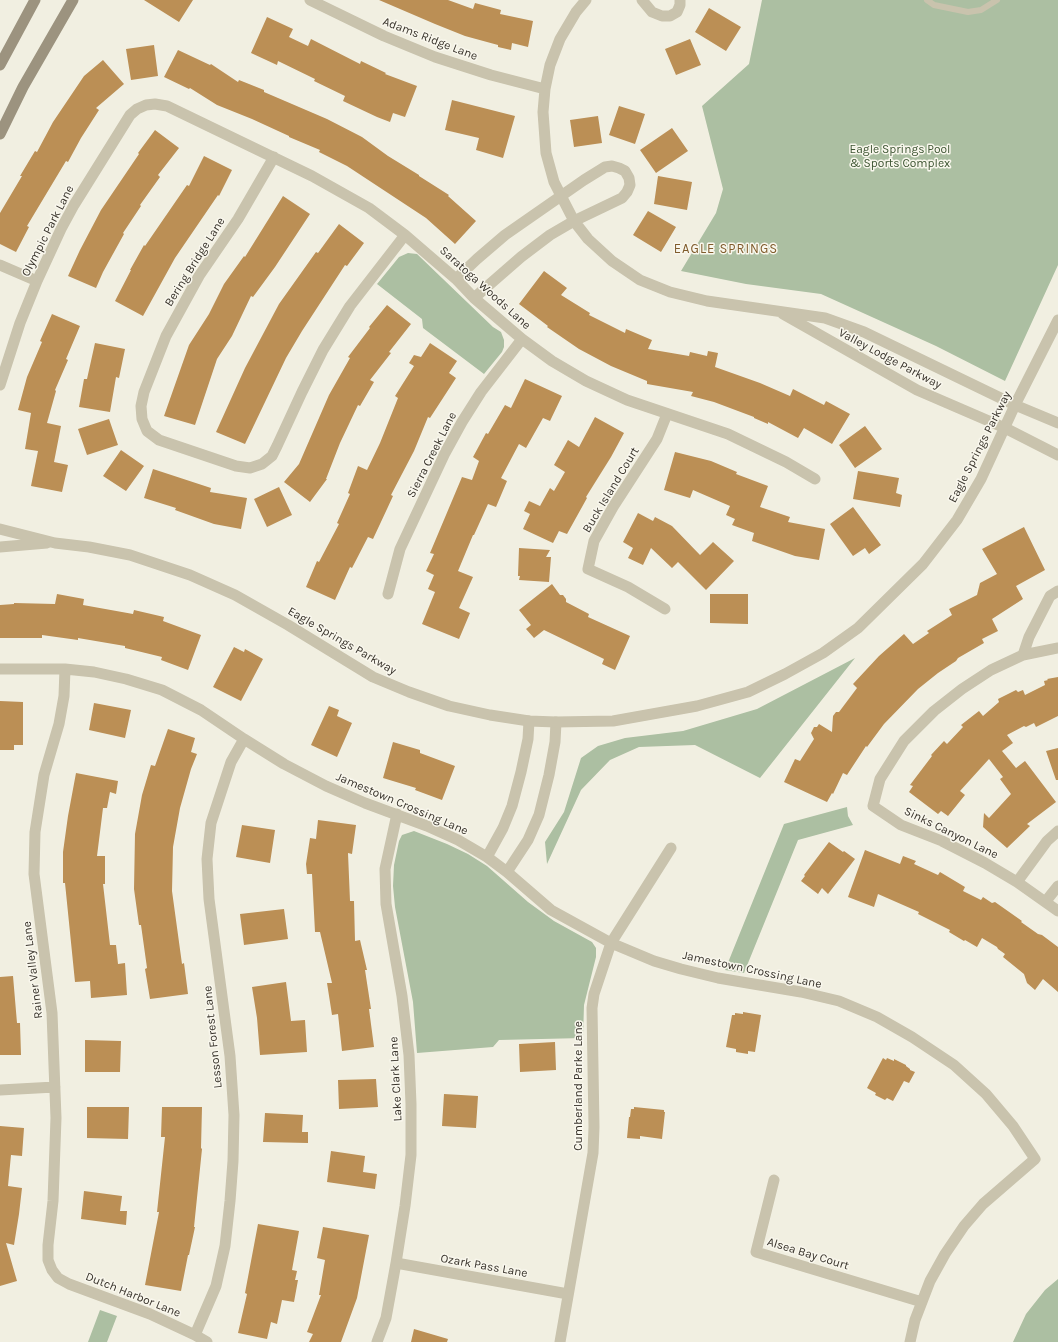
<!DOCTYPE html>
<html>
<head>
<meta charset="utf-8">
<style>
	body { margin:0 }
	canvas { display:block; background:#f1efe1 }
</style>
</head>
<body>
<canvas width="1058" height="1342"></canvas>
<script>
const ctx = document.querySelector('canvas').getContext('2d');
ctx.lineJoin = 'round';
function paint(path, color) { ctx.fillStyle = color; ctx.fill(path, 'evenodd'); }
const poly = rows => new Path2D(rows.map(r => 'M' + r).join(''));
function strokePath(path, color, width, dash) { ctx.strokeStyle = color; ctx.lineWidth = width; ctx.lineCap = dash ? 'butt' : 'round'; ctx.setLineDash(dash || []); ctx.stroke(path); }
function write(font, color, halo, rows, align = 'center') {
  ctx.font = font + ' Karla,sans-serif'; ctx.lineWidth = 3; ctx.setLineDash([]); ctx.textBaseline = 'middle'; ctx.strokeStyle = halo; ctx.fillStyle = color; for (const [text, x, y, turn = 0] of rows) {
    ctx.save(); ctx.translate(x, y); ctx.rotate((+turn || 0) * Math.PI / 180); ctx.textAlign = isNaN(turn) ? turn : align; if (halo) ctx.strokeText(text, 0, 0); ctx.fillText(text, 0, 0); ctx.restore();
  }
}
paint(poly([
	[762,0,1058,0,1058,265,1005,381,936,346,821,294,746,284,681,271,716,213,723,189,702,106,749,64],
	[408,253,417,254,493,327,501,332,504,340,504,347,502,352,484,374,423,328,422,319,377,284,399,257],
	[855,658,760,778,695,745,639,747,610,760,581,790,547,864,545,842,564,812,581,758,598,746,625,738,683,731,757,709],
	[847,807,848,816,853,825,798,840,744,973,725,970,784,824],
	[414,831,447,844,468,854,487,866,528,902,554,921,592,942,596,948,596,957,584,1005,583,1038,499,1040,493,1047,417,1053,413,1002,395,907,393,886,394,865,399,841,402,835],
	[1058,1279,1058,1342,1013,1342,1026,1314,1045,1290],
	[100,1310,117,1316,107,1342,88,1342]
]), '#acbfa2');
paint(poly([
	[144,0,193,0,179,22],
	[379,0,448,0,473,9,475,3,501,10,500,14,533,21,528,47,512,43,511,50,498,47,498,45,465,36,435,24],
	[709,8,741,27,726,51,695,32],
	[267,17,293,29,289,37,308,46,311,39,360,64,361,61,386,73,385,74,417,86,405,117,393,113,390,122,377,117,343,101,345,96,314,81,315,79,278,61,277,65,251,53],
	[690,39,701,65,676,75,665,49],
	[154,45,158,76,131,80,126,49],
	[178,50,210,65,211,64,238,82,239,80,264,90,264,92,327,119,362,137,388,156,419,175,419,176,449,195,448,196,476,221,455,244,426,218,347,166,319,152,320,150,289,137,289,136,252,119,217,105,190,88,189,89,164,77],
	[103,60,124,84,96,108,99,110,81,138,68,162,66,161,27,226,29,227,16,252,0,244,0,213,22,176,20,176,35,151,37,152,53,122,84,76],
	[452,100,515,116,503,158,476,150,479,138,445,130],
	[619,106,645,114,635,144,609,135],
	[598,116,602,143,574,147,570,120],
	[672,128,688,151,656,173,640,150],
	[155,130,179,148,158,175,160,177,140,205,141,206,123,233,124,234,103,272,96,288,68,276,80,250,101,210,139,154,138,153],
	[204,156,232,170,219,196,218,195,175,258,143,316,115,301,131,270,130,270,144,245,145,246,187,185,189,186],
	[658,176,692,182,687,210,654,204],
	[283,196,310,214,275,267,253,297,251,296,232,336,217,359,195,425,164,416,189,345,209,314,224,284,244,256,245,257],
	[648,211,676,227,661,252,633,235],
	[339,224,364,243,347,266,345,265,302,331,286,358,245,444,216,432,245,368,279,304,316,252,318,253],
	[544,271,567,288,561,295,590,313,589,315,625,333,626,329,652,340,648,349,689,356,690,352,707,356,708,351,718,353,715,367,760,383,790,396,793,389,824,405,826,401,850,414,832,444,804,428,798,438,768,422,768,424,754,418,754,417,714,402,691,396,693,392,647,384,647,381,611,366,579,349,547,327,548,326,519,304],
	[387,305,411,324,389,352,391,353,370,380,374,382,360,406,358,405,340,443,326,479,327,479,310,502,284,482,299,464,329,395,350,358,348,357,370,328,369,327],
	[52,314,80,326,66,359,68,360,55,390,56,391,47,423,61,426,54,462,68,465,62,492,31,486,38,451,25,449,31,413,18,410,27,377,42,342,40,341],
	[95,343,125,349,119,378,116,377,110,412,79,407,84,379,87,379],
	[430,343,457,361,449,373,456,378,430,418,428,417,414,451,391,495,393,496,387,509,373,539,368,537,352,568,350,567,335,600,306,587,317,561,319,562,339,524,337,523,350,494,348,493,358,466,367,470,380,443,398,398,395,396,414,366,409,363,414,355,421,357],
	[525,379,562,396,550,421,543,418,526,448,519,444,501,478,507,481,496,507,488,504,474,535,473,535,458,571,473,577,459,608,470,613,459,639,422,624,435,592,428,589,434,575,426,571,434,554,430,553,462,477,472,480,479,461,473,457,486,433,488,434,505,405,511,408],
	[595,417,624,433,611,457,586,497,587,498,567,534,559,531,553,543,523,529,530,514,524,511,529,501,540,506,550,488,554,491,565,472,554,465,568,440,579,447],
	[109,419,118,445,87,455,78,429],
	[865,426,882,449,855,468,839,445],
	[121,450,144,466,126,491,103,476],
	[675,452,711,461,737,472,736,474,768,486,760,507,790,517,788,522,825,529,819,560,795,556,752,541,754,533,732,525,735,519,726,515,730,506,693,490,690,498,664,490],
	[153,469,211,488,210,492,247,498,241,529,214,524,175,510,176,508,144,498],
	[858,471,899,478,896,493,902,495,900,507,853,499],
	[279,487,292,515,267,527,254,499],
	[853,507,881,545,869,554,865,548,853,556,830,524],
	[638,513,653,521,655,517,672,526,700,555,713,542,734,561,706,590,678,562,672,568,651,548,643,565,628,558,633,548,623,542],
	[1024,527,1045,570,1016,586,1023,599,992,619,998,631,982,639,984,643,958,658,956,661,938,673,918,689,884,724,867,747,866,746,847,775,843,773,833,794,832,793,827,802,784,782,795,759,800,761,814,739,811,733,814,727,817,727,819,724,832,732,833,716,836,712,839,712,857,688,853,684,879,656,904,634,913,644,929,633,927,631,952,615,949,609,977,595,980,583,997,574,982,549],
	[519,548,550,550,546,557,551,557,549,582,519,580,520,576,518,576],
	[552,584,560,595,563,595,566,599,566,602,589,614,588,617,630,636,615,670,602,664,604,659,544,630,534,638,526,629,531,625,519,610],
	[57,594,84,599,83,605,133,614,134,610,164,617,163,621,201,635,188,670,161,660,162,657,125,648,125,646,78,638,78,640,42,635,42,638,0,638,0,605,14,604,14,603,55,604],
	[710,594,748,594,748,624,710,623],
	[234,647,244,652,245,649,263,659,241,701,213,687],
	[1058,677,1058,716,1036,727,1034,723,1026,727,1024,726,1007,735,1013,743,1002,751,1016,768,1025,761,1056,802,1027,824,1030,826,1007,848,983,827,984,813,989,818,1011,794,1000,779,1003,777,989,759,960,791,965,795,948,816,941,811,938,814,909,792,913,786,910,785,932,756,931,755,944,741,947,744,963,727,961,725,979,711,983,716,999,702,998,699,1016,690,1018,692,1023,690,1025,695,1045,685,1044,681,1048,680,1047,679],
	[0,701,23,702,23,745,14,745,14,750,0,750],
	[94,703,131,710,125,738,89,730],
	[329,706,339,710,337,716,352,723,337,757,311,745],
	[168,729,195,738,191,752,197,754,191,769,180,808,173,847,172,891,182,964,184,963,188,994,150,999,145,969,147,968,141,925,139,925,134,889,135,834,142,795,151,765,155,766],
	[393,742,420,750,420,753,455,766,442,800,415,790,416,788,383,778],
	[1058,748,1058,780,1056,780,1046,751],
	[76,773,118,781,116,794,110,792,107,808,103,808,97,856,105,856,105,884,103,884,110,945,116,945,118,964,125,963,127,995,91,998,90,981,75,982,65,883,63,883,63,852,68,816],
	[318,820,356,825,352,854,348,853,350,901,354,901,355,941,360,940,367,970,365,970,371,1009,369,1009,374,1047,342,1051,338,1014,332,1015,327,983,332,983,320,932,315,932,312,874,307,874,306,864,310,838,316,839],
	[242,825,275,830,270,863,236,857],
	[829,842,843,852,844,851,855,859,828,894,822,888,818,894,801,881,805,876,804,875],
	[865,850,900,864,903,856,916,861,914,864,938,875,940,872,965,887,963,891,981,900,983,897,992,903,995,902,1022,921,1021,922,1038,934,1042,935,1058,947,1058,992,1043,979,1035,990,1027,983,1024,974,1003,957,1005,954,998,949,997,947,982,938,977,947,965,940,964,941,949,932,950,930,918,914,919,912,878,894,874,907,848,897],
	[284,909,288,939,244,945,240,914],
	[13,976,17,1023,20,1023,21,1055,0,1055,0,977],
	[286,982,291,1021,305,1020,307,1052,260,1055,257,1018,252,987],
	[743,1012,761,1015,755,1052,748,1051,748,1054,736,1052,736,1049,726,1047,732,1015,735,1015,735,1013,743,1014],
	[85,1040,121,1041,120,1072,85,1072],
	[555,1042,556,1070,520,1072,519,1044],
	[883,1058,886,1060,887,1058,894,1061,894,1059,906,1065,906,1066,910,1069,910,1070,915,1072,909,1083,904,1081,893,1101,887,1098,885,1100,875,1095,876,1093,867,1088],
	[376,1079,378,1107,339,1109,338,1080],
	[444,1094,478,1096,476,1128,442,1126],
	[87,1107,129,1107,128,1139,87,1138],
	[162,1107,202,1107,201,1148,202,1149,194,1227,195,1227,189,1255,188,1255,181,1291,145,1285,159,1212,157,1212,165,1137,161,1137],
	[634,1107,664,1110,664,1112,665,1112,662,1139,640,1136,640,1139,627,1138,629,1117,630,1117,631,1109,634,1109],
	[265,1113,303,1115,302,1132,308,1132,308,1143,263,1142],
	[0,1126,24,1128,22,1156,11,1155,8,1186,22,1188,19,1214,14,1245,6,1243,17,1281,0,1286],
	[331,1151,365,1156,363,1172,377,1174,375,1189,327,1182],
	[84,1191,122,1196,120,1211,127,1211,126,1225,81,1219],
	[258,1224,299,1231,292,1270,297,1271,295,1280,298,1280,294,1302,282,1300,277,1324,271,1322,267,1339,238,1333,247,1294,245,1293],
	[323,1227,369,1235,357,1298,341,1342,309,1342,313,1334,307,1332,321,1295,319,1295,325,1260,317,1258],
	[414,1329,448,1339,447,1342,411,1342]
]), '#bb8f55');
strokePath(poly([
	[927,0,934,5,968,12,981,10,997,0]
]), '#c9c3ad', 6);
strokePath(poly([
	[310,0,384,36,435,57,491,75,545,89],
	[586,0,576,12,560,39,550,65,545,89,543,112,546,153,554,182,574,221,588,239,612,261,640,280,670,292,707,301,825,318,864,332,1015,405],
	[642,0,652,12,662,16,670,16,677,12,680,5,680,0],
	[274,157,238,219,199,276,166,336,144,392,141,406,142,419,147,431,159,440,236,466,250,468,262,464,272,456,277,446,302,392,323,350,350,306,405,235],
	[0,265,37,281],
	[456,279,477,259,505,235,584,180,605,167,612,166,619,168,625,171,629,178,630,185,627,192,622,198,574,221,550,235,521,257,474,298],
	[783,314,917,390,1005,428],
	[0,385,20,323,37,281,61,229,74,205,130,115,137,109,146,105,155,104,167,106,312,176,369,208,405,235,456,279,474,298,522,339,552,361,586,381,627,400,728,434,786,462,815,479],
	[388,594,400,549,445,453,462,422,481,392,522,339],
	[665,609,628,587,588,569,594,541,613,507,657,439,667,414],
	[1058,648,1023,655,991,670,962,689,934,711,904,741,880,779,873,806,901,825,942,841,985,863,1017,882,1058,911],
	[1023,655,1029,637,1050,596,1058,591],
	[0,669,65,669,94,672,126,679,162,690,201,710,244,739,284,764,326,786,365,803,427,826,458,840,487,857,507,872,551,910,611,943,654,961,681,969,718,978,801,992,839,1001,877,1017,912,1037,954,1065,986,1094,1013,1126,1035,1159,983,1204,964,1226,945,1254,930,1281,915,1320,910,1342],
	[65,669,64,696,59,724,44,775,35,832,34,874,52,1013,56,1118,53,1201,48,1245,48,1260,52,1270,58,1278,69,1284,150,1314,195,1335,207,1342],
	[487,857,503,828,512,806,521,772,528,739,529,721],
	[507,872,528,840,539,815,549,775,555,742,556,722],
	[1017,882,1047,841,1058,831],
	[1046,901,1058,886],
	[0,1090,55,1087],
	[774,1180,756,1252,922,1302],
	[396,1263,568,1294],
	[195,1335,216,1286,225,1246,230,1201,233,1161,234,1115,230,1056,209,899,207,859,211,823,231,762,244,739],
	[377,1342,386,1318,396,1263,405,1206,411,1155,411,1104,409,1055,402,996,386,904,385,869,397,814],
	[560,1342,593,1153,594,1127,592,1008,594,994,611,943,671,848]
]), '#c9c3ad', 11);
strokePath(poly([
	[1015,405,1058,423],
	[1005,428,1058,455],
	[0,529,55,543,89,547,130,555,190,575,235,595,288,625,373,677,409,692,449,706,490,715,529,721,556,722,613,721,697,706,748,692,785,674,823,653,858,628,923,564,957,520,981,479,1015,405,1058,320],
	[0,547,47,543]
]), '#c9c3ad', 11);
strokePath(poly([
	[0,65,35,0],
	[0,134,23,87,73,0]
]), '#9c937f', 11);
write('12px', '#38332b', '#f9f7ed', [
	["Adams Ridge Lane",430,39,21],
	["Olympic Park Lane",48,231,-63],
	["Bering Bridge Lane",195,262,-58],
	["Saratoga Woods Lane",485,288,42],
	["Valley Lodge Parkway",890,359,28],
	["Eagle Springs Parkway",980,447,-63],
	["Sierra Creek Lane",432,455,-63],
	["Buck Island Court",611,490,-59],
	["Eagle Springs Parkway",342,641,30],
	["Jamestown Crossing Lane",402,804,23],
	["Sinks Canyon Lane",951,833,26],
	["Rainer Valley Lane",33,970,-97],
	["Jamestown Crossing Lane",752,970,12],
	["Lesson Forest Lane",213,1037,-96],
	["Lake Clark Lane",396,1079,-93],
	["Cumberland Parke Lane",579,1086,-90],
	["Alsea Bay Court",808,1254,17],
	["Ozark Pass Lane",484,1266,10],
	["Dutch Harbor Lane",133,1295,22]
]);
write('12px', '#3c5431', '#f9f7ed', [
	["Eagle Springs Pool",900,150],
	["& Sports Complex",900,164]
]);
ctx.letterSpacing = '1px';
write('13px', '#7f5b2b', '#f9f7ed', [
	["EAGLE SPRINGS",726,249]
]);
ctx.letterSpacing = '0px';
</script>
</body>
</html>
